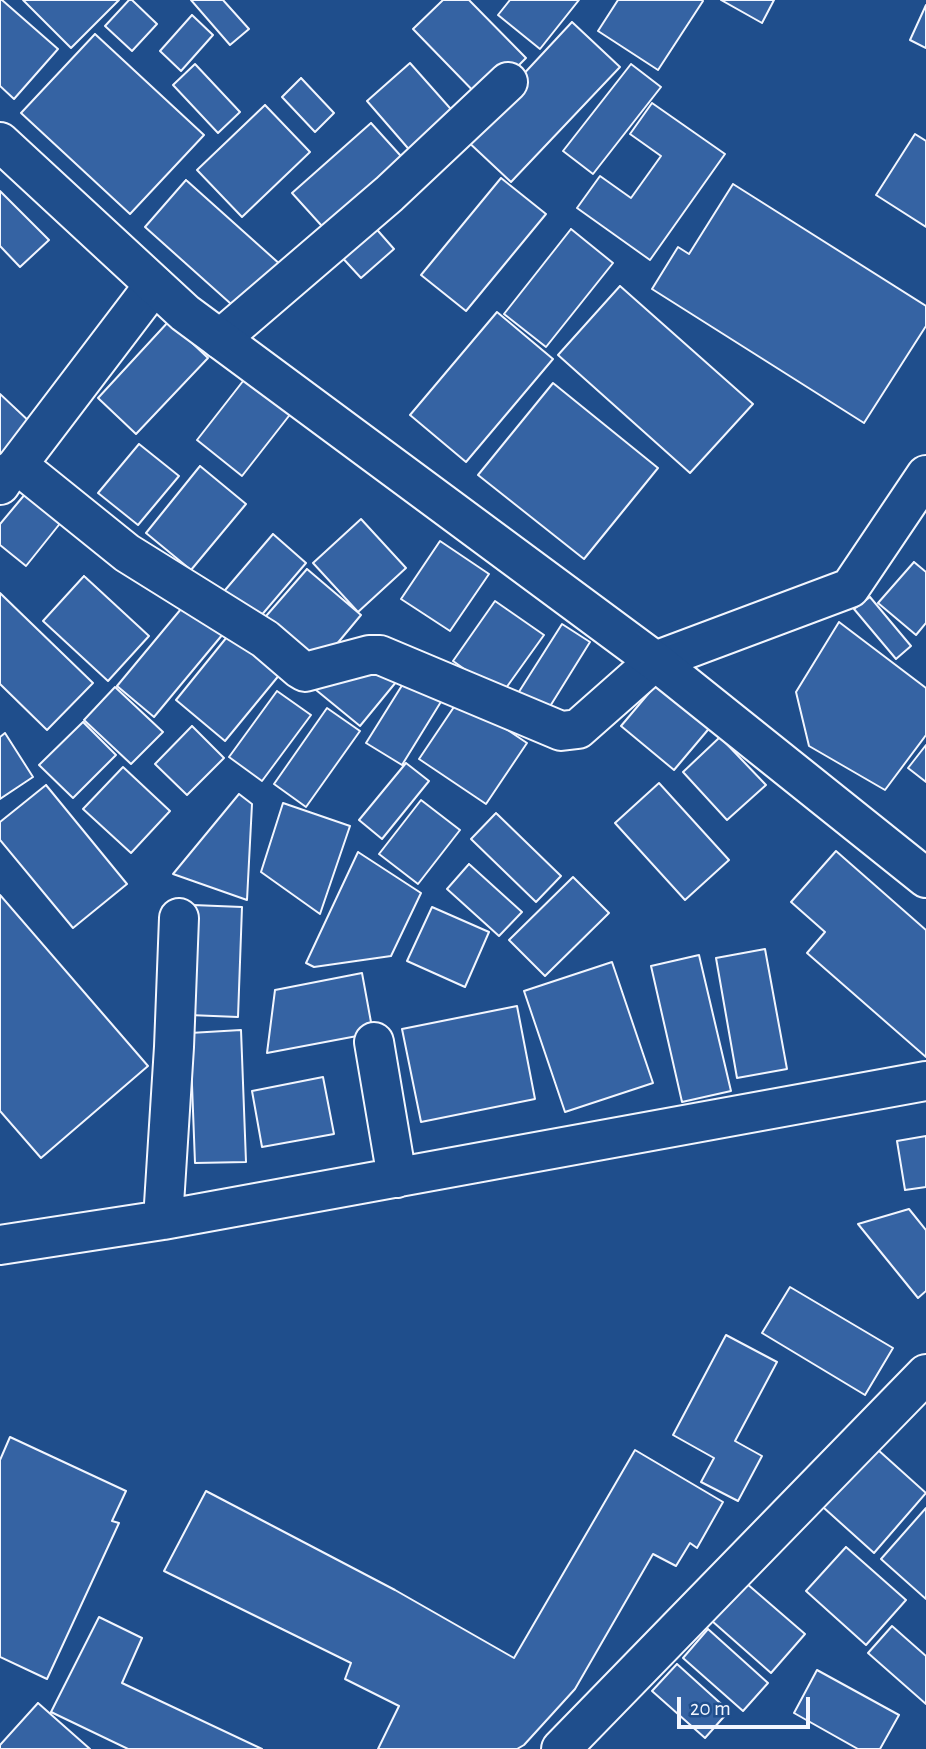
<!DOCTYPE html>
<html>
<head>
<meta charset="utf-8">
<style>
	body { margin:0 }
	#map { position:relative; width:926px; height:1749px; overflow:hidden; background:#1f4e8c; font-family:"Alegreya Sans",sans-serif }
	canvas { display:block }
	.scale { position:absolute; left:677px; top:1697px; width:133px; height:32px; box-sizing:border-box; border:4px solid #f2f6ff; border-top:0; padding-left:9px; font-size:21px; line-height:24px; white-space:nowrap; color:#f2f6ff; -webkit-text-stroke:5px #1f4e8c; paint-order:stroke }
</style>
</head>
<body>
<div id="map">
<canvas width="926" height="1749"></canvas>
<div class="scale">20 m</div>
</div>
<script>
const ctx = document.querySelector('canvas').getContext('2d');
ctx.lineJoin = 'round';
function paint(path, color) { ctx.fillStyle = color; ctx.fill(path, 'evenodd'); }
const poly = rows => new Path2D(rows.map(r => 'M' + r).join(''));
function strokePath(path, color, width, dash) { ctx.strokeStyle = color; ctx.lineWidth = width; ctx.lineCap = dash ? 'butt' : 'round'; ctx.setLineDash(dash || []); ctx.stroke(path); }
const building = poly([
	[0,0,2,0,58,49,14,99,0,86,0,0],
	[23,0,119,0,71,48,23,0],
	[129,0,132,0,157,24,132,51,105,26,129,0],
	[191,0,223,0,249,29,230,45,191,0],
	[443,0,469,0,526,58,483,101,413,29,443,0],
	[510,0,579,0,540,49,498,15,510,0],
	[618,0,702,0,703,1,658,70,598,31,618,0],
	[721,0,774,0,762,23,721,0],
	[926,5,926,48,910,40,926,5],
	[192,15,213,35,181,71,160,51,192,15],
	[572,22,620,67,511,182,464,138,572,22],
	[95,34,204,135,130,214,21,113,95,34],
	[410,63,457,116,413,154,367,101,410,63],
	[195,64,240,112,218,133,173,85,195,64],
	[631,64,661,87,593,174,563,151,631,64],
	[301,78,334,113,315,132,282,97,301,78],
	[652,103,725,154,650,260,577,208,600,176,631,198,661,156,630,134,652,103],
	[265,105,310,152,242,217,197,170,265,105],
	[371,123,409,165,330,235,292,193,371,123],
	[915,134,926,141,926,227,876,195,915,134],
	[501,178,546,214,466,311,421,275,501,178],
	[186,180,282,266,240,312,145,227,186,180],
	[733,184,926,306,926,326,864,423,652,289,678,247,689,254,733,184],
	[0,191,49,240,20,267,0,246,0,191],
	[372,224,394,249,361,278,338,253,372,224],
	[571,229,613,263,546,347,504,314,571,229],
	[620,286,753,404,690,473,558,355,620,286],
	[497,312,553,359,466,462,410,415,497,312],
	[169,321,208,358,136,434,98,398,169,321],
	[247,376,292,412,242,476,197,440,247,376],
	[553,383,658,468,584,559,478,475,553,383],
	[0,394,32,424,2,456,0,454,0,394],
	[139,444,179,476,138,525,98,493,139,444],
	[200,466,246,504,191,570,146,533,200,466],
	[31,487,66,516,26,566,0,545,0,524,31,487],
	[361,519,406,568,358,612,313,563,361,519],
	[273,534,306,563,254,624,220,596,273,534],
	[440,541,489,574,450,631,401,599,440,541],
	[914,562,926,572,926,623,916,635,878,603,914,562],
	[307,569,361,615,316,669,260,623,307,569],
	[84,576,149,636,108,681,43,621,84,576],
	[0,593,93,683,47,730,0,684,0,593],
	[870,597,911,646,896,659,854,609,870,597],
	[495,601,544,635,501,695,453,661,495,601],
	[186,603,223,634,154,717,117,686,186,603],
	[839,622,926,688,926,735,885,790,809,746,796,692,839,622],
	[562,624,590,642,544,716,515,698,562,624],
	[235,627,285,668,225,741,176,700,235,627],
	[395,670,401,676,360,726,316,690,329,673,395,670],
	[411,671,447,692,402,765,366,743,411,671],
	[659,681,712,725,674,770,621,726,659,681],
	[115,687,163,732,131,764,84,720,115,687],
	[277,691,311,715,262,781,229,757,277,691],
	[460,698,527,743,486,804,419,759,460,698],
	[327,708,360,731,306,807,274,784,327,708],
	[83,722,116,755,73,798,39,765,83,722],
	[192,726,224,758,187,795,155,764,192,726],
	[5,733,33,777,0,799,0,737,5,733],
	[720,737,766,785,727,820,683,772,720,737],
	[926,745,926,782,908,768,926,745],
	[406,763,429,781,382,839,359,820,406,763],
	[123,767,170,811,131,853,83,809,123,767],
	[659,783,729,860,685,900,615,823,659,783],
	[46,785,127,884,73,928,0,840,0,822,46,785],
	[239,794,252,804,247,900,173,874,239,794],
	[421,800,460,830,418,884,379,854,421,800],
	[283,803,350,826,320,914,261,872,283,803],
	[496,813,561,876,536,902,471,839,496,813],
	[836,851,926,930,926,1057,807,953,825,932,791,902,836,851],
	[358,852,421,893,391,956,314,967,306,963,358,852],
	[469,864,522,912,499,936,447,889,469,864],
	[573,877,609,913,545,976,509,940,573,877],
	[0,895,148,1066,41,1158,0,1111,0,895],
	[193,905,242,907,238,1017,189,1015,193,905],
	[432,907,489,932,465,987,407,961,432,907],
	[765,949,787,1069,737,1078,716,958,765,949],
	[699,955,731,1091,682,1102,651,966,699,955],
	[612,962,653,1083,565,1112,524,991,612,962],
	[362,973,373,1033,267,1053,275,990,362,973],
	[517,1006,535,1099,421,1122,402,1029,517,1006],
	[241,1030,246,1162,195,1163,190,1033,241,1030],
	[323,1077,334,1134,262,1147,252,1091,323,1077],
	[926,1136,926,1187,905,1190,897,1141,926,1136],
	[909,1209,926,1230,926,1291,918,1298,858,1224,909,1209],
	[790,1287,893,1348,865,1395,762,1333,790,1287],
	[726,1335,777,1362,735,1441,762,1456,738,1501,701,1482,714,1458,673,1435,726,1335],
	[10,1437,126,1491,112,1521,119,1523,47,1679,0,1657,0,1460,10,1437],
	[867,1440,926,1493,874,1553,814,1499,867,1440],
	[635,1450,723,1502,697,1548,690,1543,676,1566,653,1554,575,1689,524,1745,517,1749,378,1749,399,1706,345,1679,351,1663,164,1571,206,1491,395,1590,514,1658,635,1450],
	[926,1508,926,1599,881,1559,926,1508],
	[846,1547,906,1600,866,1645,806,1591,846,1547],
	[746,1583,805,1634,771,1673,712,1621,746,1583],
	[99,1617,142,1638,122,1683,262,1749,128,1749,51,1712,99,1617],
	[892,1626,926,1656,926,1704,868,1653,892,1626],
	[708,1629,768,1683,743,1711,683,1658,708,1629],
	[677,1664,729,1711,705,1738,652,1691,677,1664],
	[817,1670,899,1715,880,1749,858,1749,794,1713,817,1670],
	[38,1703,90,1749,0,1749,0,1745,38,1703]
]);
paint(building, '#3563a3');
strokePath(building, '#f2f6ff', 2);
const minor = poly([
	[220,339,389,194,508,82],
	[15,468,154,285],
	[0,485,8,473,15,468,21,469,29,474,127,553,265,639,300,669,305,672,369,655,380,655,561,731,578,729,655,661,850,588,926,475],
	[374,1042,397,1178],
	[163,1220,174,1047,179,918],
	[0,1245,163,1220,926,1081],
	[561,1749,926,1374]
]);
const major = poly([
	[0,142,185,313,655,661,926,878]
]);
strokePath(minor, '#f2f6ff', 42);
strokePath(major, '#f2f6ff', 42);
strokePath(minor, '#1f4e8c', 38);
strokePath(major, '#1f4e8c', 38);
</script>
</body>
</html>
